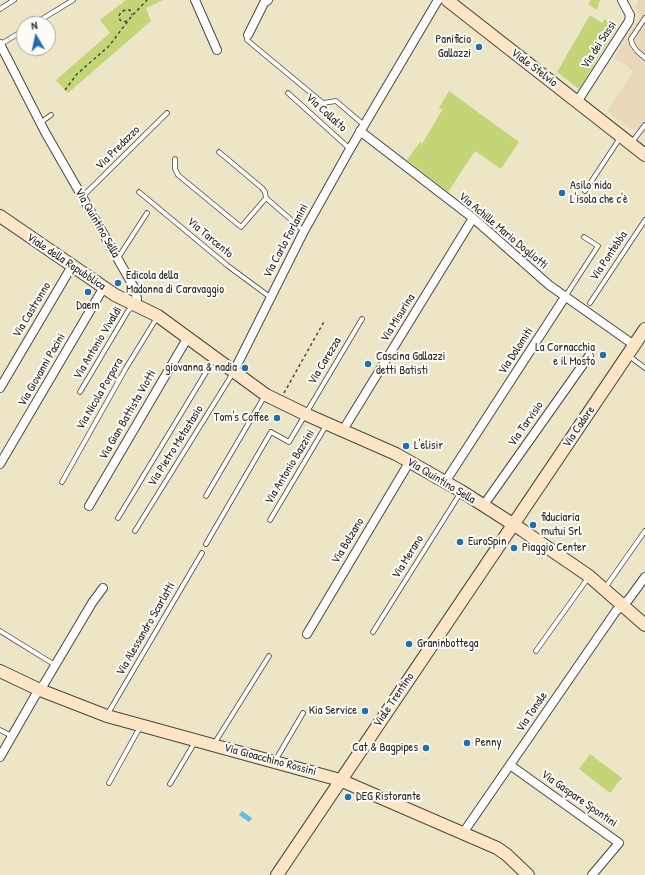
<!DOCTYPE html>
<html>
<head>
<meta charset="utf-8">
<style>
	body { margin:0 }
	#map { position:relative; width:645px; height:875px; overflow:hidden; background:#ece6c7; font-family:"Patrick Hand",sans-serif }
	canvas { display:block }
	.north { position:absolute; left:16px; top:16px; width:40px; height:40px; box-sizing:border-box; background:#fdfcf7; border:1px solid #a9a8a5; border-radius:50%; rotate:351deg; font-size:11px; font-weight:700; line-height:16px; text-align:center; color:#2b2b2b }
	.north::after { content:''; display:block; margin:auto; width:14px; height:18px; background:#1f6fb2; clip-path:polygon(50% 0,100% 100%,50% 72%,0 100%) }
</style>
</head>
<body>
<div id="map">
<canvas width="645" height="875"></canvas>
<div class="north">N</div>
</div>
<script>
const ctx = document.querySelector('canvas').getContext('2d');
ctx.lineJoin = 'round';
function paint(path, color) { ctx.fillStyle = color; ctx.fill(path, 'evenodd'); }
const poly = rows => new Path2D(rows.map(r => 'M' + r).join(''));
function strokePath(path, color, width, dash) { ctx.strokeStyle = color; ctx.lineWidth = width; ctx.lineCap = dash ? 'butt' : 'round'; ctx.setLineDash(dash || []); ctx.stroke(path); }
function write(font, color, halo, rows, align = 'center') {
  ctx.font = font + ' "Patrick Hand",sans-serif'; ctx.lineWidth = 4; ctx.setLineDash([]); ctx.textBaseline = 'middle'; ctx.strokeStyle = halo; ctx.fillStyle = color; for (const [text, x, y, turn = 0] of rows) {
    ctx.save(); ctx.translate(x, y); ctx.rotate((+turn || 0) * Math.PI / 180); ctx.textAlign = isNaN(turn) ? turn : align; if (halo) ctx.strokeText(text, 0, 0); ctx.fillText(text, 0, 0); ctx.restore();
  }
}
paint(poly([
	[639,0,645,0,645,137,644,133,638,129,628,128,607,111,633,72,629,67,614,58,640,16,635,7]
]), '#ebd8ba');
paint(poly([
	[126,0,163,0,146,8,151,21,68,93,56,80,110,33,100,20],
	[591,0,600,0,597,10,588,4],
	[590,15,602,23,605,19,616,28,579,89,557,72],
	[449,91,519,142,501,169,475,151,448,192,407,160,420,142,422,144,442,110,439,108],
	[590,754,622,778,610,793,579,769]
]), '#c4d577');
paint(poly([
	[242,811,252,818,249,822,239,815]
]), '#5fbddd');
const lane = poly([
	[0,9,14,0],
	[645,18,631,39,632,44,637,51,645,58],
	[34,24,73,0],
	[248,35,247,40,323,103,336,101,364,125],
	[1,44,24,30],
	[288,93,350,149],
	[40,123,51,115],
	[632,142,645,125],
	[219,152,262,188,265,192,266,198,304,231],
	[175,159,175,169,178,175,241,227,266,198],
	[585,191,620,138],
	[139,192,228,266,270,297],
	[82,197,167,113],
	[118,258,147,213],
	[565,297,598,246,584,237],
	[590,303,645,220],
	[629,356,645,368],
	[80,392,128,311,133,306],
	[62,482,126,368,158,316],
	[206,496,264,397],
	[118,518,214,359],
	[270,520,327,424],
	[135,531,233,373],
	[206,544,271,432,289,442,362,319],
	[605,588,645,531],
	[0,631,55,665],
	[373,632,461,492],
	[536,651,588,578],
	[107,715,202,553],
	[0,730,12,736],
	[214,744,269,656],
	[275,761,303,713],
	[109,783,140,727],
	[170,784,195,742]
]);
const street = poly([
	[195,0,217,50],
	[248,35,264,3,268,0],
	[0,44,45,132,135,289,137,299,134,305],
	[577,102,629,21,630,15,622,0],
	[360,131,473,218,549,285,634,345],
	[234,371,304,231,350,149,438,0],
	[0,388,72,266],
	[343,430,473,218],
	[0,464,104,287],
	[445,482,565,297],
	[89,506,188,337],
	[483,506,589,356],
	[307,634,410,461],
	[0,757,35,696,44,684,92,603,103,588],
	[510,765,619,843,592,875],
	[463,833,616,611,629,599,645,577]
]);
const secondary = poly([
	[447,0,645,155],
	[0,216,115,295,158,316,266,395,305,414,396,454,461,491,522,530,589,576,645,625],
	[0,671,40,690,107,716,340,780,497,848,507,855,528,875],
	[277,875,645,329]
]);
strokePath(lane, '#484742', 5.5);
strokePath(street, '#484742', 10);
strokePath(secondary, '#484742', 14);
strokePath(poly([
	[127,21,123,22,120,20,119,16,121,12,125,10,130,10,132,15],
	[65,90,77,74,109,46,131,17,147,0],
	[284,393,325,320]
]), '#484742', 1.5, [3, 3]);
strokePath(lane, '#fff', 4);
strokePath(street, '#fff', 8);
strokePath(secondary, '#fde5c5', 12);
for (const [x, y, r, color] of [
	[479,47,4,"#1f6fb2"],
	[562,193,4,"#1f6fb2"],
	[118,283,4,"#1f6fb2"],
	[88,292,4,"#1f6fb2"],
	[603,355,4,"#1f6fb2"],
	[368,364,4,"#1f6fb2"],
	[245,368,4,"#1f6fb2"],
	[277,418,4,"#1f6fb2"],
	[406,446,4,"#1f6fb2"],
	[533,525,4,"#1f6fb2"],
	[460,542,4,"#1f6fb2"],
	[514,548,4,"#1f6fb2"],
	[409,644,4,"#1f6fb2"],
	[365,711,4,"#1f6fb2"],
	[467,743,4,"#1f6fb2"],
	[426,748,4,"#1f6fb2"],
	[348,797,4,"#1f6fb2"]
]) { const dot = new Path2D(); dot.arc(x, y, r, 0, 2 * Math.PI); ctx.fillStyle = color; ctx.fill(dot); strokePath(dot, '#fdfcf7', 1.5); }
write('12px', '#2b2b2b', '#fdfcf7', [
	["Panificio",471,40,"right"],
	["Gallazzi",471,54,"right"],
	["Asilo nido",570,186],
	["L'isola che c'è",570,200],
	["Edicola della",126,276],
	["Madonna di Caravaggio",126,290],
	["Daem",88,306,"center"],
	["La Cornacchia",595,348,"right"],
	["e il Mosto",595,362,"right"],
	["Cascina Gallazzi",376,357],
	["detti Batisti",376,371],
	["giovanna & nadia",237,368,"right"],
	["Tom's Coffee",269,418,"right"],
	["L'elisir",414,446],
	["fiduciaria",541,518],
	["mutui Srl",541,532],
	["EuroSpin",468,542],
	["Piaggio Center",522,548],
	["Graninbottega",417,644],
	["Kia Service",357,711,"right"],
	["Penny",475,743],
	["Cat & Bagpipes",418,748,"right"],
	["DEG Ristorante",356,797]
], 'left');
write('12px', '#2b2b2b', '#fdfcf7', [
	["Via dei Sassi",599,45,-57],
	["Viale Stelvio",534,68,37],
	["Via Collalto",326,113,42],
	["Via Predazzo",118,148,-45],
	["Via Quintino Sella",97,223,60],
	["Via Achille Mario Dogliotti",503,231,40],
	["Via Tarcento",210,238,40],
	["Via Carlo Forlanini",286,241,-62],
	["Via Pontebba",609,256,-56],
	["Viale della Repubblica",66,262,34],
	["Via Castronno",32,310,-59],
	["Via Misurina",398,318,-58],
	["Via Antonio Vivaldi",98,343,-59],
	["Via Dolomiti",516,351,-57],
	["Via Carezza",325,361,-59],
	["Via Giovanni Pacini",42,370,-60],
	["Via Nicola Porpora",100,394,-60],
	["Via Gian Battista Viotti",128,415,-60],
	["Via Tarvisio",526,424,-55],
	["Via Cadore",579,427,-56],
	["Via Pietro Metastasio",176,446,-58],
	["Via Antonio Bazzini",290,467,-59],
	["Via Quintino Sella",441,481,31],
	["Via Bolzano",348,541,-59],
	["Via Merano",408,557,-58],
	["Via Alessandro Scarlatti",146,629,-60],
	["Viale Trentino",394,700,-56],
	["Via Tonale",532,712,-56],
	["Via Gioacchino Rossini",270,760,15],
	["Via Gaspare Spontini",579,799,35]
]);
</script>
</body>
</html>
